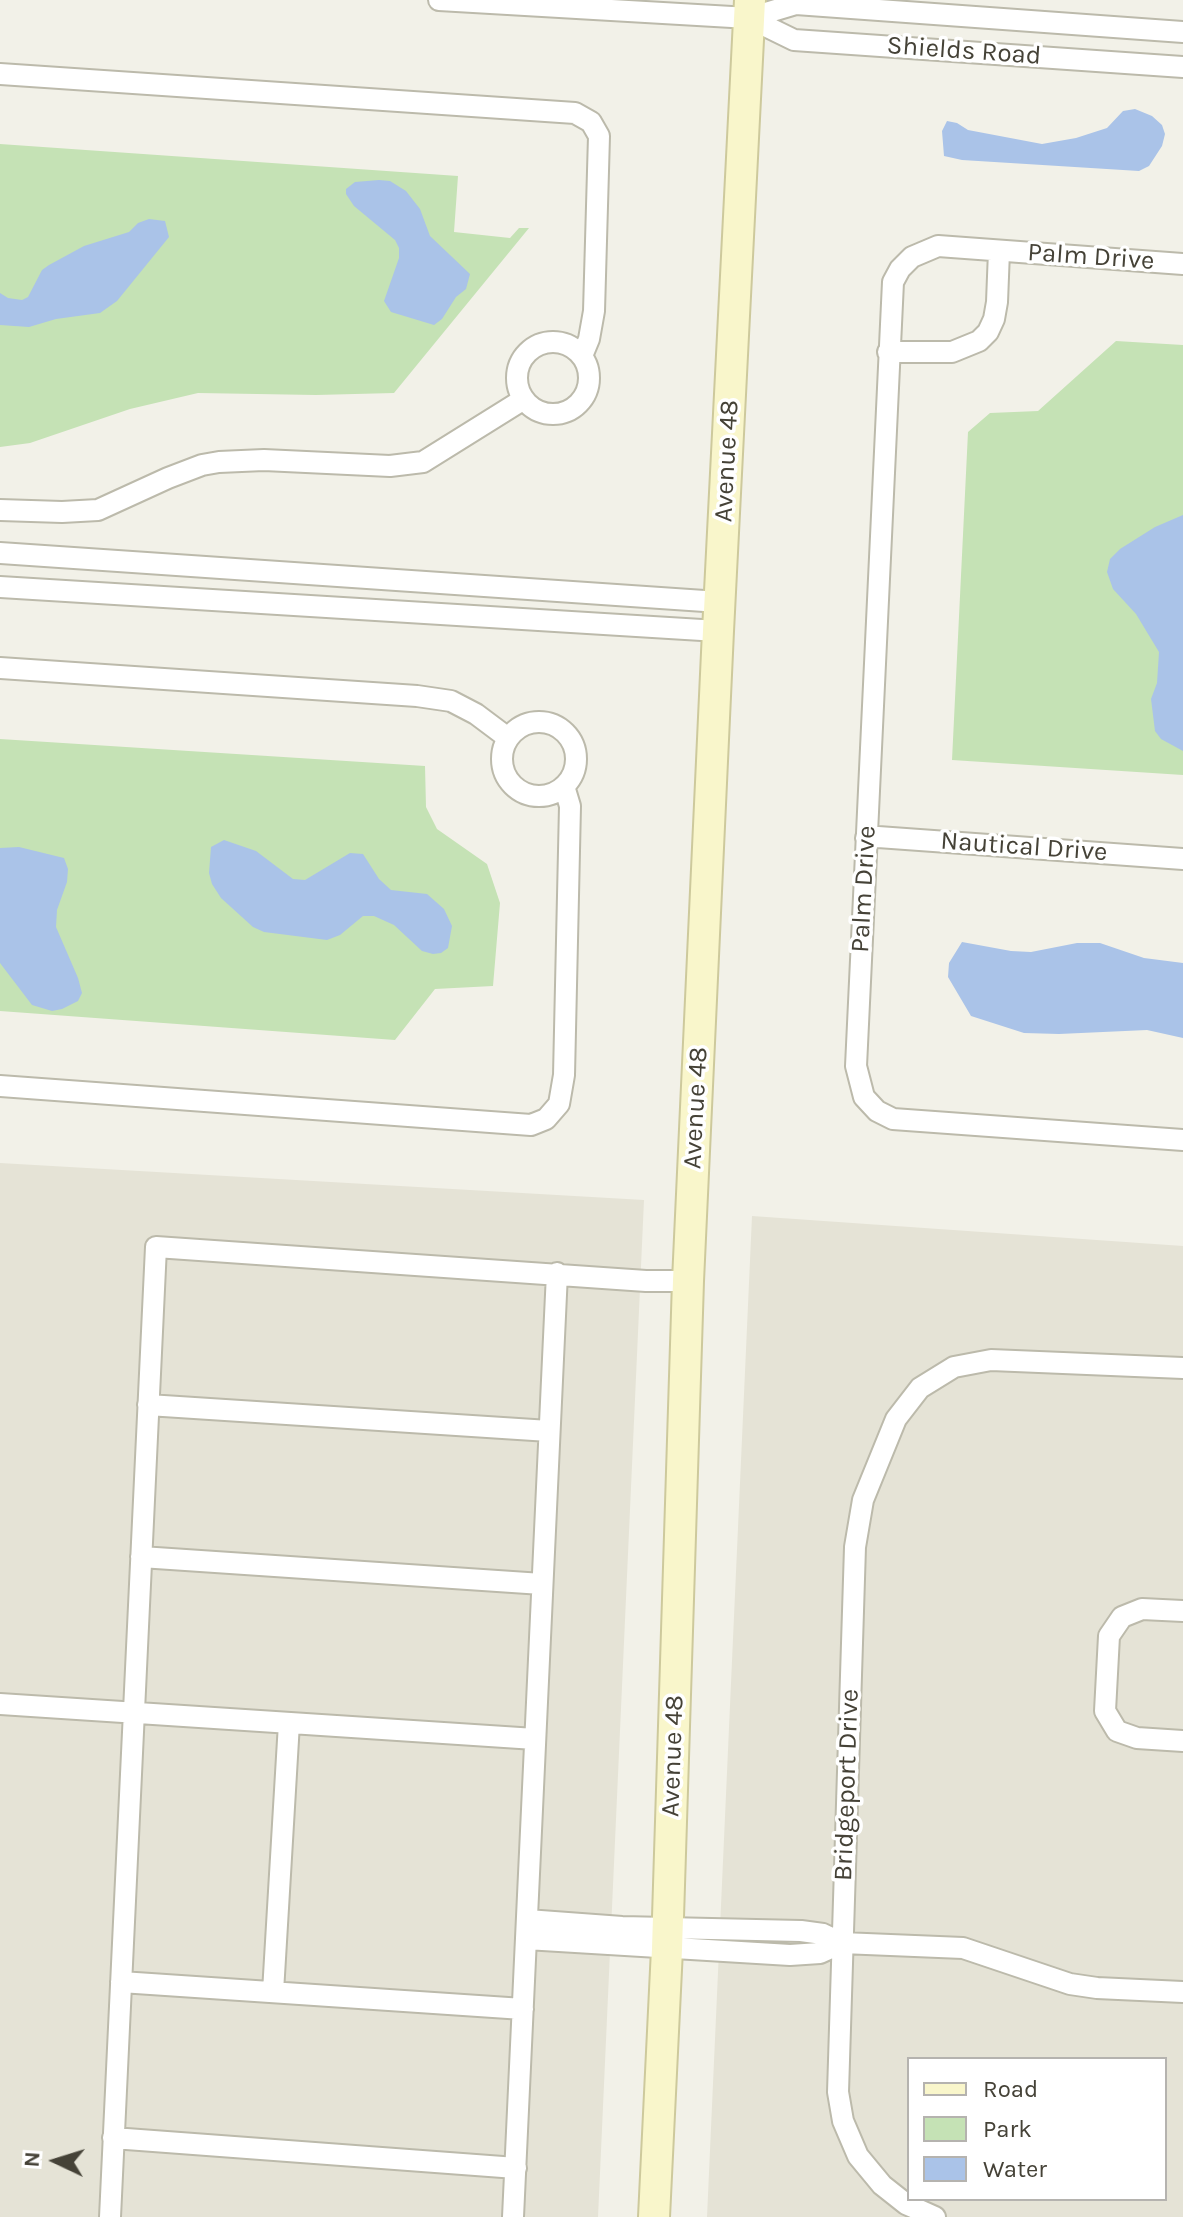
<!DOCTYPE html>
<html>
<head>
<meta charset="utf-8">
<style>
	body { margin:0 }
	#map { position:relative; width:1183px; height:2217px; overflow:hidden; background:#f2f1e8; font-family:Karla,sans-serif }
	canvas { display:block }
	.legend { position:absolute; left:907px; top:2057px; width:260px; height:144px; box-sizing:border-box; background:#fff; border:2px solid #b5b3af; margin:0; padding:10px 14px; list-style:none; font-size:24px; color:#454237 }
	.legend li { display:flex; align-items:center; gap:16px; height:40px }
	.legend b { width:40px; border:2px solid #b5b3af }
	.north { position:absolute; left:16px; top:2121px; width:80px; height:80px; -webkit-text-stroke:6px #fff; paint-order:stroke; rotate:274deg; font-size:22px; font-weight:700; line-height:32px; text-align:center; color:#454237 }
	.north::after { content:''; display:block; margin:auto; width:28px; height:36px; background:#454237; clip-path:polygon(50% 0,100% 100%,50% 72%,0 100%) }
</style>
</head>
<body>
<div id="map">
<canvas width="1183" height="2217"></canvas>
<ul class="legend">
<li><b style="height:10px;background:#f9f6cb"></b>Road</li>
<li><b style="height:22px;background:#c5e2b5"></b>Park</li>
<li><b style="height:22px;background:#aac3e8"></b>Water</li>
</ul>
<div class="north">N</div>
</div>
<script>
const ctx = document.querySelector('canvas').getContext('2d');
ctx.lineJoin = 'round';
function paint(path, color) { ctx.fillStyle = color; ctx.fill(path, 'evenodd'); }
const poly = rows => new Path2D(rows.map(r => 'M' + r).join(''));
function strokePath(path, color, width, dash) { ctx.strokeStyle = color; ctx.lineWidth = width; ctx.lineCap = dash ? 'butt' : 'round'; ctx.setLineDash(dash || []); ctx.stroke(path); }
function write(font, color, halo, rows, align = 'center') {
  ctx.font = font + ' Karla,sans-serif'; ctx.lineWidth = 7; ctx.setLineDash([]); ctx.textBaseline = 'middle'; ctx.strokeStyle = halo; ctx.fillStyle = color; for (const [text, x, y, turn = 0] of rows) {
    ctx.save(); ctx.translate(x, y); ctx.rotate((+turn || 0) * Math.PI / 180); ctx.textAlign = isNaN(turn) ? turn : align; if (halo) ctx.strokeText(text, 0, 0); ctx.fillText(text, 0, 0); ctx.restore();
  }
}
paint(poly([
	[0,1163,644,1200,598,2217,0,2217],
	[752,1216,1183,1246,1183,2217,707,2217],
	[909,2059,1165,2059,1165,2199,909,2199]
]), '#e5e3d6');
paint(poly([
	[0,144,458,176,454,232,510,238,519,228,529,228,394,393,316,395,198,393,130,409,30,443,0,447],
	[1116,341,1183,345,1183,775,952,760,968,432,990,413,1038,411],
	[0,739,425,766,426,807,437,829,487,864,500,903,493,986,435,989,395,1040,0,1011]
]), '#c5e2b5');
paint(poly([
	[1135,109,1152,116,1162,125,1165,134,1162,146,1149,166,1139,171,962,160,944,156,942,131,947,121,957,123,968,130,1042,144,1076,138,1107,128,1123,111],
	[379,180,390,181,406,191,420,209,430,236,470,274,466,289,456,297,442,319,434,325,391,312,384,301,399,258,399,248,395,240,354,206,346,194,346,189,355,182],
	[149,219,165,221,169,237,117,301,100,313,56,319,29,327,0,325,0,293,8,298,22,300,28,297,42,270,49,265,84,246,129,232,138,223],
	[1183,515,1183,751,1161,739,1155,731,1151,699,1157,683,1159,652,1136,614,1113,589,1107,572,1110,559,1120,549,1155,527],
	[224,840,256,851,293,879,305,880,350,853,363,854,379,879,391,890,427,894,444,909,452,926,448,948,441,953,433,954,422,951,394,925,374,916,363,916,340,935,327,940,264,932,253,927,221,898,212,884,209,873,211,847],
	[19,847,64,858,68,869,67,882,57,910,56,927,78,978,82,993,78,1001,62,1009,52,1011,32,1005,0,963,0,848],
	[962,942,1011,951,1031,952,1077,943,1100,943,1144,958,1183,963,1183,1038,1147,1030,1059,1034,1024,1033,971,1016,948,977,949,963]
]), '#aac3e8');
const street = poly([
	[439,0,749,18,796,4,1183,32],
	[749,18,794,40,1183,67],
	[0,74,575,113,591,122,599,136,594,311,589,339,582,356],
	[1183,264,938,246,912,257,900,269,893,282,856,1066,864,1097,877,1111,893,1119,1183,1140],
	'517 378a36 36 0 1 1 72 0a36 36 0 1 1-72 0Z',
	[888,352,952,352,979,341,988,332,994,319,997,302,999,251],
	[0,510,62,512,98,510,168,478,202,465,219,462,264,460,390,466,423,462,524,399],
	[0,553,719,602],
	[0,587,718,631],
	[0,668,417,696,451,701,476,714,508,738],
	'502 759a37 37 0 1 1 74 0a37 37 0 1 1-74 0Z',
	[866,838,878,837,1183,859],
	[0,1086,531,1125,546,1119,559,1104,564,1075,570,806,564,786],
	[148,1405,549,1431],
	[141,1557,542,1584],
	[1183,1611,1142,1609,1122,1617,1109,1636,1105,1711,1117,1731,1137,1738,1183,1741],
	[0,1704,535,1739],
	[527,1920,622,1927,801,1931,823,1934,842,1943,963,1948,1070,1984,1097,1988,1183,1992],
	[526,1939,790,1955,820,1953,842,1943],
	[121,1982,523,2009],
	[273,1992,289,1723],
	[113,2138,516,2168],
	[110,2217,156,1247,646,1281,688,1281],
	[513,2217,557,1273],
	[935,2217,906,2204,882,2185,858,2156,843,2121,838,2092,855,1547,863,1500,896,1419,920,1388,954,1367,991,1360,1183,1368]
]);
const secondary = poly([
	[654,2217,667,1949,688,1281,718,631,750,0]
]);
strokePath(street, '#bcbaab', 24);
strokePath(secondary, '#cdc99c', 34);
strokePath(street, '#fff', 20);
strokePath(secondary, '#f9f6cb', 30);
write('26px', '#454237', '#fff', [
	["Shields Road",964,51,4],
	["Palm Drive",1091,257,4],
	["Avenue 48",727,461,-87],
	["Nautical Drive",1024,847,4],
	["Palm Drive",864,889,-87],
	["Avenue 48",696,1108,-87],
	["Avenue 48",673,1756,-88],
	["Bridgeport Drive",847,1785,-88]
]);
</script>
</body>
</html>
